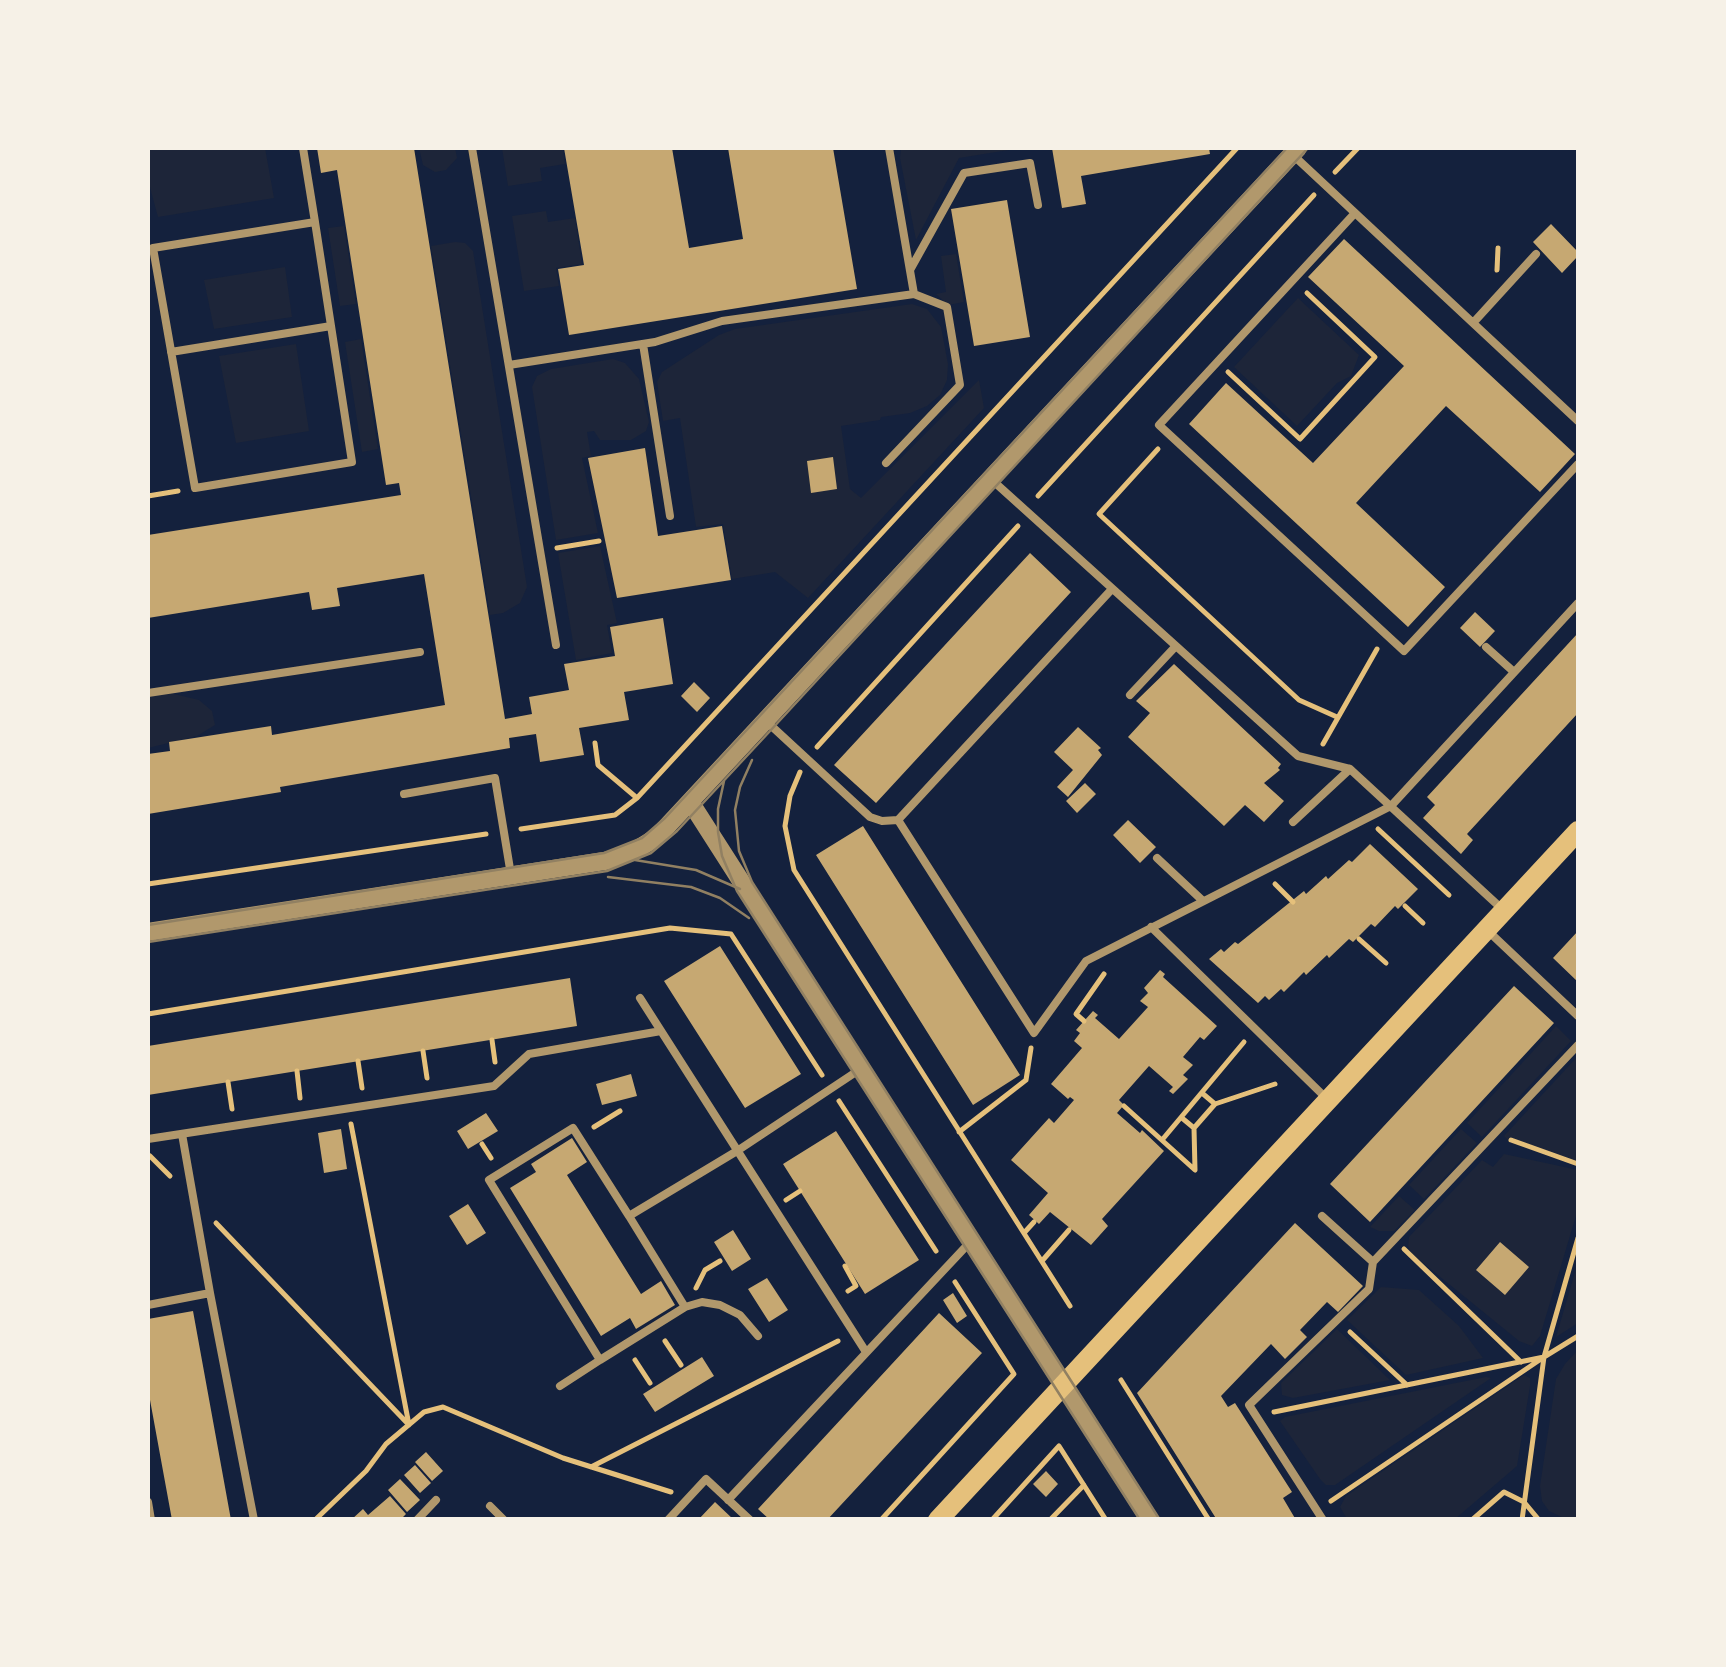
<!DOCTYPE html>
<html>
<head>
<meta charset="utf-8">
<style>
	body { margin:0 }
	#map { position:relative; width:1726px; height:1667px; overflow:hidden; background:#14213d; font-family:"Noto Serif",serif }
	canvas { display:block }
	.frame { position:absolute; inset:0; border:150px solid #f6f1e7; pointer-events:none }
</style>
</head>
<body>
<div id="map">
<canvas width="1726" height="1667"></canvas>
<div class="frame"></div>
</div>
<script>
const ctx = document.querySelector('canvas').getContext('2d');
ctx.lineJoin = 'round';
function paint(path, color) { ctx.fillStyle = color; ctx.fill(path, 'evenodd'); }
const poly = rows => new Path2D(rows.map(r => 'M' + r).join(''));
function strokePath(path, color, width, dash) { ctx.strokeStyle = color; ctx.lineWidth = width; ctx.lineCap = dash ? 'butt' : 'round'; ctx.setLineDash(dash || []); ctx.stroke(path); }
paint(poly([
	[148,148,265,148,274,198,158,217,148,180],
	[419,148,455,148,457,158,446,170,435,172,423,165],
	[502,148,563,148,565,164,540,168,542,181,508,186],
	[901,148,1021,148,959,158,916,240,900,158],
	[546,211,548,222,575,218,582,264,556,268,559,286,524,291,512,216],
	[344,226,356,304,340,306,328,228],
	[455,242,465,243,473,251,527,587,520,603,503,613,490,615,431,246],
	[956,254,964,302,948,305,936,294,946,292,941,256],
	[285,267,292,317,214,329,204,280],
	[1298,298,1359,355,1351,376,1337,383,1297,426,1234,367],
	[912,304,927,309,941,327,948,364,947,380,940,395,927,406,910,413,881,417,880,420,841,426,850,489,861,498,979,380,984,408,808,598,775,572,732,579,723,524,696,527,680,418,663,421,657,382,662,372,719,335,735,329],
	[361,339,378,449,362,452,345,342],
	[296,344,309,431,236,443,219,356],
	[613,359,625,363,639,379,649,422,646,431,631,440,600,440,594,431,587,432,591,456,582,458,598,533,556,540,532,387,537,376,551,369],
	[600,546,617,623,607,625,612,653,576,660,558,553],
	[170,693,199,700,212,711,215,725,197,736,148,748,148,696],
	[1556,1026,1571,1041,1482,1137,1467,1123],
	[1578,1056,1578,1161,1512,1144,1504,1136],
	[1461,1129,1477,1143,1424,1199,1409,1185],
	[1504,1154,1578,1170,1578,1209,1540,1336,1532,1346,1519,1341,1412,1254,1408,1246,1409,1237,1482,1160,1493,1167],
	[1399,1196,1415,1210,1394,1231,1379,1231,1370,1227],
	[1578,1262,1578,1323,1556,1337],
	[1381,1287,1419,1290,1459,1326,1483,1358,1406,1375,1347,1320],
	[1337,1329,1390,1380,1293,1398,1282,1395,1281,1383],
	[1578,1350,1578,1519,1566,1519,1549,1511,1542,1501,1540,1486,1556,1379,1565,1364],
	[1524,1375,1530,1378,1530,1386,1517,1466,1455,1519,1347,1519,1340,1507,1346,1496],
	[1486,1377,1491,1378,1335,1485,1326,1485,1320,1479,1280,1421,1285,1417]
]), '#1d2539');
paint(poly([
	[317,148,414,148,505,719,532,714,529,697,569,690,564,664,615,656,610,627,663,618,673,684,624,692,629,720,579,728,584,755,540,762,536,734,509,738,510,748,280,787,281,792,148,814,148,754,170,751,169,742,271,726,272,735,445,705,424,574,337,588,340,606,312,610,309,592,148,618,148,535,401,495,399,483,386,485,337,170,321,173],
	[564,148,672,148,689,248,743,239,728,148,833,148,857,289,569,335,558,269,584,265],
	[1052,148,1209,148,1210,154,1081,176,1086,204,1062,208],
	[1007,200,1030,337,974,346,951,209],
	[1551,224,1578,252,1578,256,1562,273,1533,242],
	[1344,239,1575,454,1540,492,1446,406,1356,503,1445,587,1408,627,1189,424,1226,383,1313,463,1404,366,1308,277],
	[645,448,658,536,722,526,731,580,617,598,588,458],
	[833,457,837,489,811,493,807,461],
	[1030,553,1071,592,876,803,834,765],
	[1475,612,1495,631,1480,647,1460,628],
	[1578,633,1578,713,1467,834,1473,840,1461,854,1423,818,1435,805,1427,797],
	[1174,664,1281,764,1278,768,1280,770,1264,783,1284,801,1264,822,1245,805,1224,826,1128,737,1150,713,1136,701],
	[694,682,710,698,697,712,681,696],
	[1078,727,1101,748,1098,750,1102,755,1068,797,1057,787,1073,770,1054,752],
	[1085,783,1096,794,1077,813,1066,801],
	[1128,820,1156,847,1140,863,1113,835],
	[863,826,1020,1075,973,1105,816,855],
	[1370,844,1418,889,1398,909,1395,906,1375,927,1371,924,1353,942,1349,939,1329,958,1327,955,1306,975,1304,972,1284,992,1281,989,1269,1000,1265,996,1258,1003,1209,959,1221,949,1224,952,1235,942,1238,944,1304,891,1306,894,1326,876,1328,879,1349,860,1352,862],
	[1578,931,1578,982,1553,958],
	[720,946,801,1074,745,1108,664,981],
	[1160,970,1165,974,1163,977,1217,1026,1204,1040,1200,1037,1183,1057,1193,1065,1183,1075,1188,1079,1173,1094,1169,1091,1173,1087,1149,1066,1119,1100,1124,1105,1117,1113,1140,1133,1142,1130,1164,1151,1102,1219,1108,1226,1091,1245,1050,1212,1039,1224,1029,1215,1048,1193,1011,1160,1049,1118,1054,1123,1074,1100,1070,1097,1068,1099,1051,1084,1082,1048,1074,1041,1080,1033,1076,1030,1093,1011,1098,1015,1095,1018,1119,1039,1148,1007,1140,1001,1148,993,1144,988],
	[570,978,577,1026,148,1095,148,1046],
	[1514,986,1554,1023,1370,1222,1330,1184],
	[631,1074,637,1096,602,1105,596,1084],
	[486,1113,498,1131,468,1149,457,1131],
	[341,1129,347,1169,324,1173,318,1133],
	[836,1131,919,1260,865,1294,783,1164],
	[572,1138,587,1162,567,1175,641,1294,661,1281,675,1305,636,1329,630,1318,601,1336,510,1188,536,1172,531,1164],
	[468,1204,486,1233,467,1245,449,1216],
	[1295,1223,1363,1286,1338,1312,1327,1302,1300,1330,1307,1337,1285,1359,1271,1344,1221,1396,1228,1407,1235,1403,1292,1492,1283,1498,1296,1520,1217,1520,1137,1393],
	[733,1230,751,1259,732,1271,714,1242],
	[1500,1242,1529,1267,1505,1295,1476,1270],
	[767,1278,788,1310,769,1322,748,1289],
	[953,1293,967,1316,957,1323,943,1300],
	[193,1311,231,1520,172,1520,148,1389,148,1319],
	[939,1313,982,1353,827,1520,770,1520,758,1509],
	[702,1357,714,1376,655,1412,643,1394],
	[426,1452,443,1471,432,1481,415,1462],
	[415,1465,431,1483,420,1493,404,1475],
	[1046,1471,1058,1484,1046,1497,1033,1484],
	[400,1479,420,1500,407,1512,388,1490],
	[390,1496,406,1514,400,1520,351,1520,363,1509,368,1515],
	[715,1502,734,1520,698,1520]
]), '#c6a872');
strokePath(poly([
	[1335,172,1358,148],
	[1497,270,1498,248],
	[1228,372,1300,439,1375,357,1307,293],
	[1158,449,1099,514,1299,700,1337,717],
	[148,496,178,491],
	[1038,496,1314,195],
	[557,548,599,541],
	[595,743,598,765,637,798],
	[1323,744,1377,649],
	[817,747,1018,526],
	[800,772,790,796,785,826,794,870,1070,1306],
	[521,829,615,815,637,798,1237,148],
	[1378,829,1449,895],
	[148,884,486,834],
	[1275,884,1293,902],
	[1405,906,1423,923],
	[1359,939,1386,963],
	[148,1014,670,928,731,934,822,1075],
	[1084,1021,1076,1014,1104,974],
	[492,1040,495,1062],
	[423,1051,427,1078],
	[358,1061,362,1088],
	[297,1071,300,1098],
	[228,1082,232,1109],
	[1202,1093,1215,1104,1275,1084],
	[839,1101,936,1251],
	[1124,1106,1195,1170,1194,1128,1182,1118],
	[594,1127,620,1111],
	[1194,1128,1215,1104],
	[959,1132,1026,1080,1031,1048],
	[1162,1140,1244,1042],
	[1511,1140,1578,1164],
	[482,1144,491,1158],
	[150,1156,170,1176],
	[786,1200,800,1191],
	[216,1223,409,1425,351,1124],
	[1024,1233,1034,1222],
	[1404,1249,1521,1362],
	[1042,1261,1069,1230],
	[845,1266,856,1286,848,1291],
	[696,1288,705,1270,720,1261],
	[1350,1332,1407,1385],
	[665,1341,681,1365],
	[635,1360,650,1383],
	[1121,1380,1209,1520],
	[1274,1412,1544,1357,1578,1336],
	[591,1467,838,1341],
	[1331,1501,1541,1359],
	[315,1520,366,1471,386,1444,424,1412,443,1407,563,1458,671,1492],
	[881,1520,1014,1374,955,1282],
	[992,1520,1059,1446,1106,1520],
	[1050,1520,1084,1485],
	[1472,1520,1504,1492,1524,1502,1539,1520],
	[1522,1520,1544,1357,1578,1238]
]), '#e5c07b', 5);
strokePath(poly([
	[303,148,315,222,153,248,195,488,352,462,315,222],
	[472,148,556,645],
	[1293,155,1578,421],
	[1355,213,1159,425,1404,651,1578,464],
	[910,270,964,173,1030,163,1038,205],
	[1473,323,1536,254],
	[643,344,670,516],
	[171,352,331,326],
	[509,365,655,342,722,321,914,294],
	[886,463,960,385,947,307,914,294,889,148],
	[992,480,1298,756,1350,769,1501,908],
	[1112,589,898,820,1034,1033,1086,961,1391,806,1578,603],
	[1486,647,1514,672],
	[148,693,420,652],
	[1130,695,1175,647],
	[766,721,870,817,882,821,898,820],
	[404,794,495,778,511,875],
	[1293,822,1350,769],
	[1157,858,1203,901],
	[1151,927,1325,1097],
	[1487,930,1578,1016],
	[640,998,866,1352],
	[182,1134,210,1293],
	[148,1139,494,1086,529,1054,661,1031],
	[629,1216,685,1307,600,1360,489,1180,573,1128,629,1216,737,1151,862,1068],
	[1322,1216,1373,1262,1369,1289,1249,1405,1323,1520],
	[1373,1262,1578,1045],
	[148,1305,210,1293,254,1520],
	[685,1307,702,1302,720,1305,740,1315,758,1336],
	[560,1386,600,1360],
	[728,1500,972,1240],
	[148,1502,151,1520],
	[490,1506,504,1520],
	[417,1520,436,1500],
	[668,1520,706,1479,750,1520]
]), '#b1986c', 8);
strokePath(poly([
	[691,803,1150,1520],
	[148,932,611,860,636,850,657,837,1298,148]
]), '#b1986c', 18);
strokePath(poly([
	[938,1520,1578,831]
]), '#e5c07b', 20);
strokePath(poly([
	[752,760,740,787,735,810,739,851,752,882,1160,1520],
	[724,781,718,809,718,832,722,856,737,891,1140,1520],
	[635,860,696,870,740,889],
	[608,877,691,887,720,898,749,918],
	[148,925,604,853,642,838,665,818,1287,148],
	[148,942,607,871,651,853,677,831,770,731,1308,148]
]), '#918062', 2.5);
</script>
</body>
</html>
